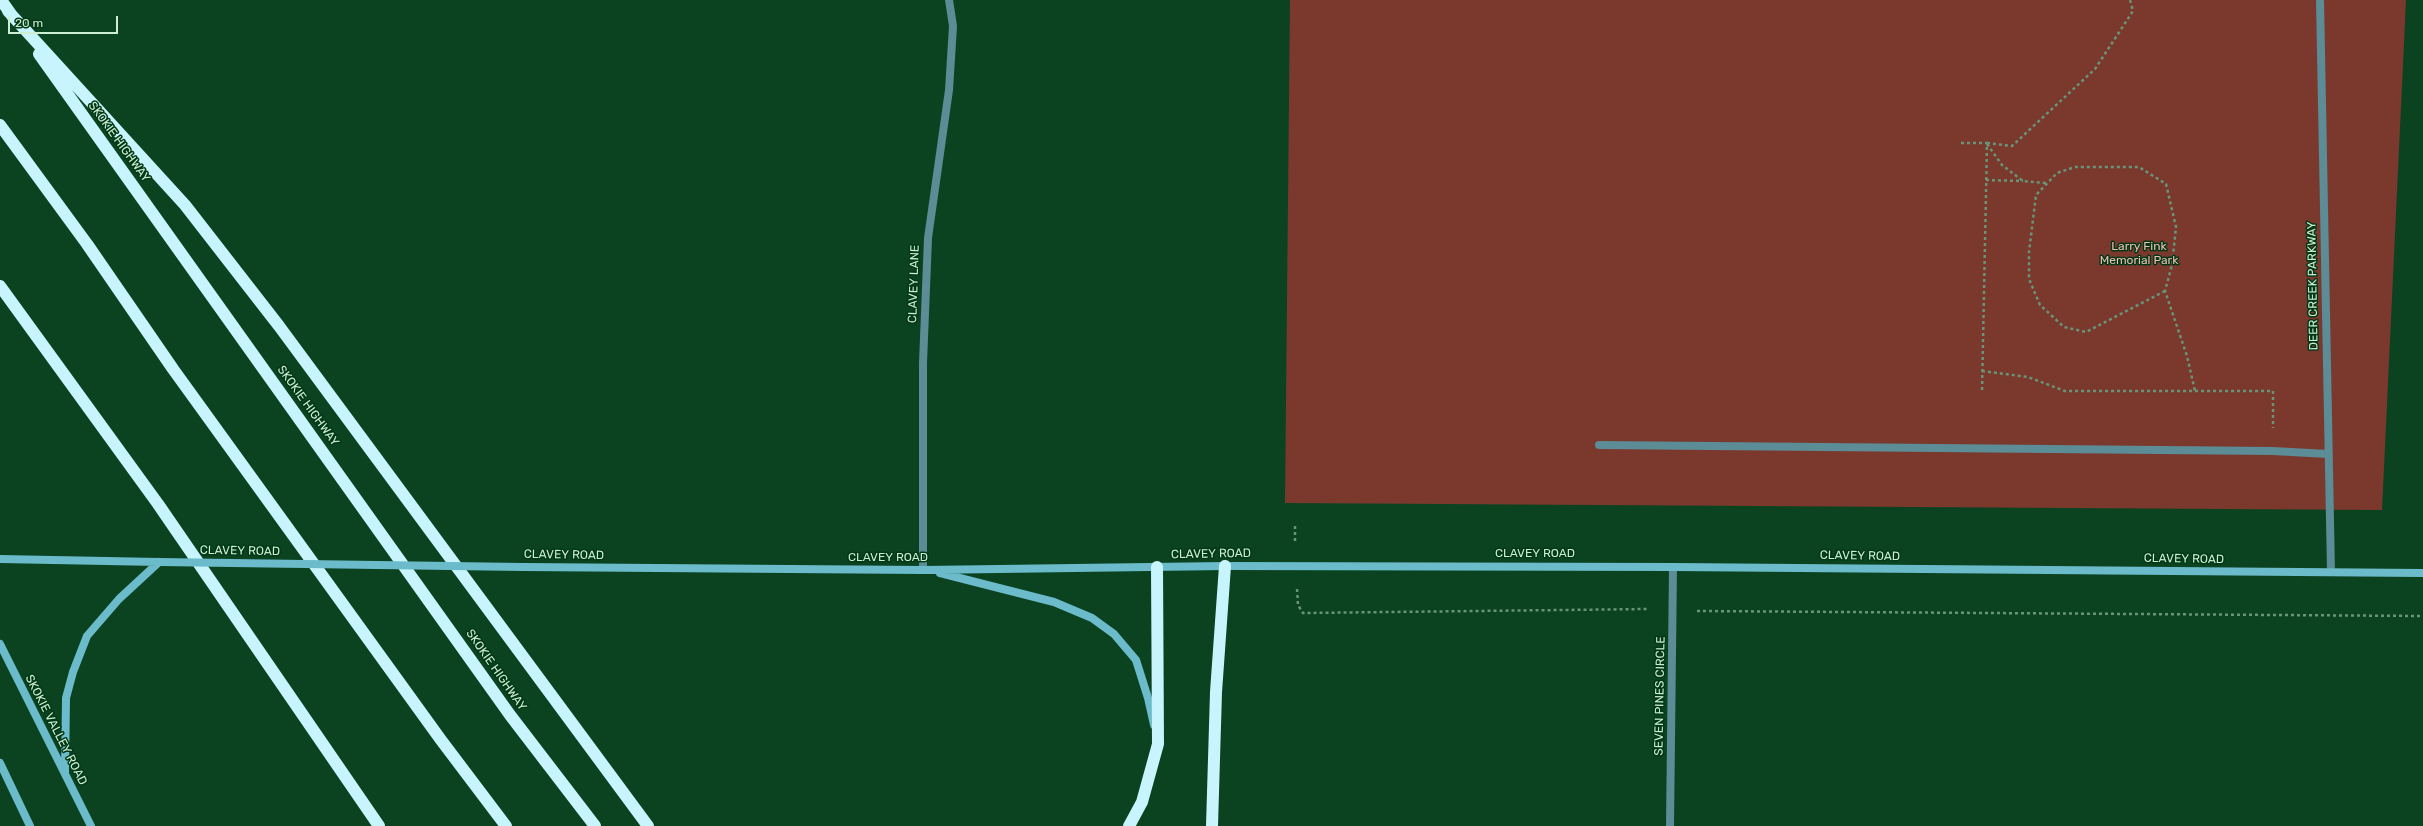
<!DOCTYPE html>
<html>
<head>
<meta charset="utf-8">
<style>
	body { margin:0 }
	#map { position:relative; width:2423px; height:826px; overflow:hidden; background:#0b4321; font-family:Rubik,sans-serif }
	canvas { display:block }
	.scale { position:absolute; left:8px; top:16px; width:110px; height:18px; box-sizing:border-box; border:2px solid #cceed3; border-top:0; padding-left:5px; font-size:12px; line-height:14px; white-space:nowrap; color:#cceed3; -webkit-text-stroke:3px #003816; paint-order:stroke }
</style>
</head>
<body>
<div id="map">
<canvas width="2423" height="826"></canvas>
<div class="scale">20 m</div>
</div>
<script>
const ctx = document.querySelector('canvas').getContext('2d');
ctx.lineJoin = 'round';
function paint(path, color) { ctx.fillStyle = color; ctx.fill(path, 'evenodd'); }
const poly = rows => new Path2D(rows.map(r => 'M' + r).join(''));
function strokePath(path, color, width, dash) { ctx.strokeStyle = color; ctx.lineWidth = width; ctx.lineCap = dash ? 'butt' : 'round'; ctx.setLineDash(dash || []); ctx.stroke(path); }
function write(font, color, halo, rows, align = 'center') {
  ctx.font = font + ' Rubik,sans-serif'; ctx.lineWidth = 3; ctx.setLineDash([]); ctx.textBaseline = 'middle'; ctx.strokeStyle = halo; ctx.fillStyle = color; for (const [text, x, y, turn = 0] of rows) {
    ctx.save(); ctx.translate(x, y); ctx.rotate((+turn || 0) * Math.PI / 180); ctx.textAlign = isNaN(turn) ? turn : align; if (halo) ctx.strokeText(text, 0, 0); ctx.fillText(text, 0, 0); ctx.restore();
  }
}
paint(poly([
	[1290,0,2406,0,2382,510,1285,503]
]), '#7b392e');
strokePath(poly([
	[1961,143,1987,143,1982,392],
	[1987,143,2012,146,2095,69,2133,11,2130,0],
	[1987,144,2002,165,2023,181,2047,183],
	[1986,180,2023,181],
	[2165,291,2086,332,2064,327,2040,305,2029,279,2029,252,2036,195,2057,173,2075,167,2139,167,2166,184,2176,227,2172,265,2165,291,2187,356,2195,391],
	[1982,371,2028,377,2065,391,2273,391,2273,428],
	[1295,526,1295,542],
	[1297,589,1298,605,1303,613,1648,609],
	[1697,611,2423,616]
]), '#689577', 2.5, [3, 3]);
strokePath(poly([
	[2320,0,2331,572],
	[1599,445,2273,451,2328,454]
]), '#5c8c95', 8);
strokePath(poly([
	[923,570,923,363,928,238,949,90,953,26,949,0],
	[1670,826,1673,567]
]), '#5c8c95', 8);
strokePath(poly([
	[0,559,159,562],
	[523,567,923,570,1225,566,1673,567,2423,573],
	[940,573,1054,602,1092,618,1114,634,1136,660,1148,698,1154,725],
	[0,644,91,826],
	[0,763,30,826],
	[65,773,66,698,73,672,87,636,119,599,159,562]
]), '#6cbbca', 8);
strokePath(poly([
	[1,0,13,17],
	[8,11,185,205,279,326,648,826],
	[39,54,510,715,595,826],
	[0,125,87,244,173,369,441,740,506,826],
	[0,286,158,504,379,826],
	[1129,826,1142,802,1158,744,1157,567],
	[1212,826,1216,692,1225,566]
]), '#c8f4fe', 12);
strokePath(poly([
	[159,562,523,567]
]), '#6cbbca', 8);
write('12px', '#cceed3', '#003816', [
	["SKOKIE HIGHWAY",119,142,54],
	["CLAVEY LANE",914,284,-88],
	["DEER CREEK PARKWAY",2313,286,-91],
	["SKOKIE HIGHWAY",308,406,54],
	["CLAVEY ROAD",240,551,1],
	["CLAVEY ROAD",1211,554,-1],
	["CLAVEY ROAD",1535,554],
	["CLAVEY ROAD",564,555,1],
	["CLAVEY ROAD",1860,556,1],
	["CLAVEY ROAD",888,558],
	["CLAVEY ROAD",2184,559,1],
	["SKOKIE HIGHWAY",496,670,55],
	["SEVEN PINES CIRCLE",1660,696,-89],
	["SKOKIE VALLEY ROAD",56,730,63]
]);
write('12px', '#f0beb4', '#003816', [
	["Larry Fink",2139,247],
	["Memorial Park",2139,261]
]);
</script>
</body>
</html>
